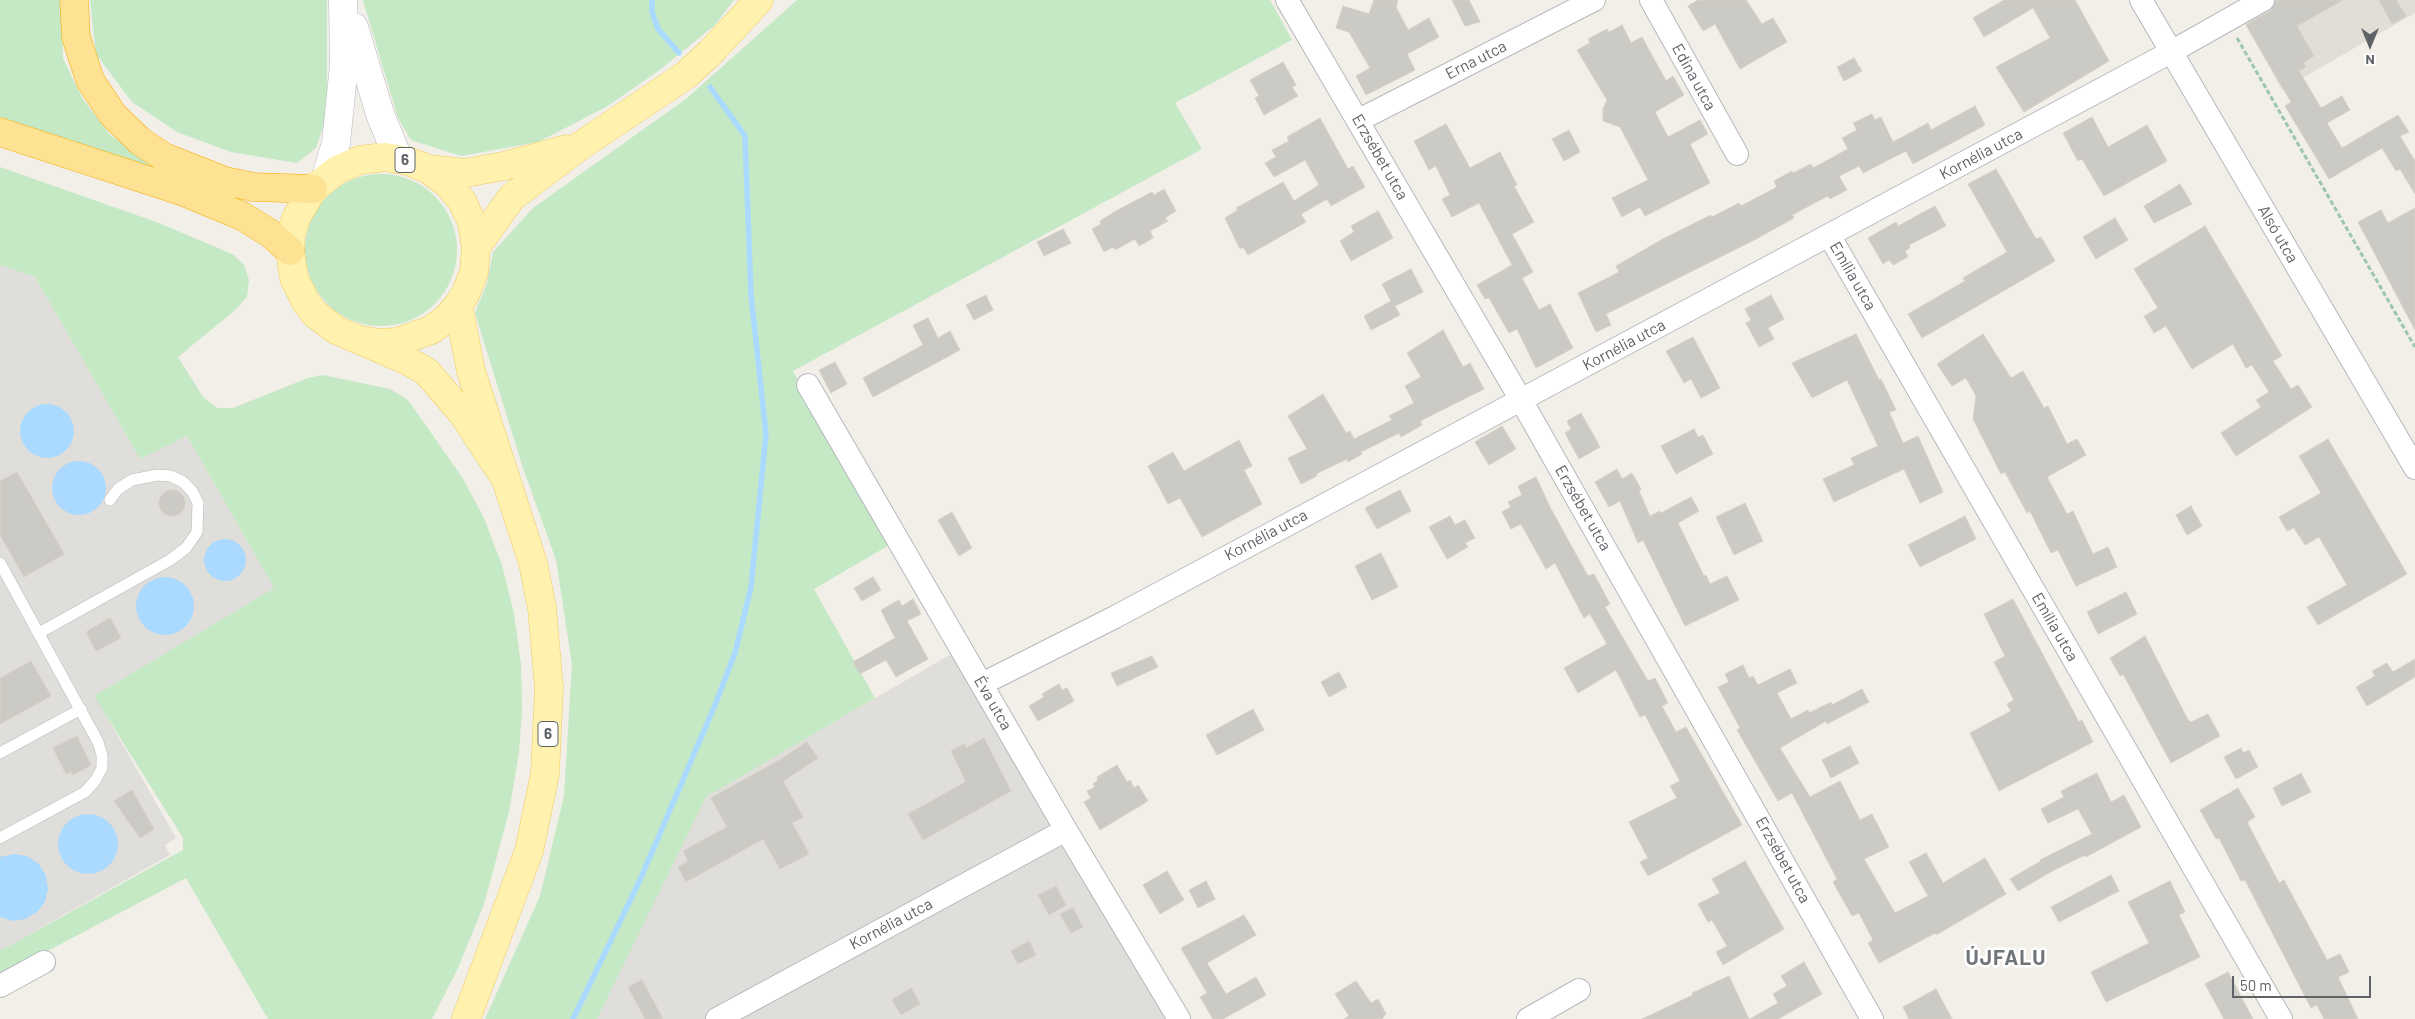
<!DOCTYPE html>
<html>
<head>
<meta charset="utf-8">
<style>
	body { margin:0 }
	#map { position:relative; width:2415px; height:1019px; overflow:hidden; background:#f1efe8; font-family:Barlow,sans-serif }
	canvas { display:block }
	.north { position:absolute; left:2345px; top:20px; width:50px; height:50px; -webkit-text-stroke:4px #fff; paint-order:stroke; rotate:180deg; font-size:14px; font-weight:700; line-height:20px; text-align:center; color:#5f6368 }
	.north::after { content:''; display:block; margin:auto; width:18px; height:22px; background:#5f6368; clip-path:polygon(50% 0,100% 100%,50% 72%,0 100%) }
	.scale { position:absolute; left:2232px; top:976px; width:139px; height:22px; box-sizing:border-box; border:2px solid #5f6368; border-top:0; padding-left:6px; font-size:15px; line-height:18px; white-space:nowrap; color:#5f6368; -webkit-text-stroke:4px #fff; paint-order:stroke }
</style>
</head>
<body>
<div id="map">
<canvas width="2415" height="1019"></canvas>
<div class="north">N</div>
<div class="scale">50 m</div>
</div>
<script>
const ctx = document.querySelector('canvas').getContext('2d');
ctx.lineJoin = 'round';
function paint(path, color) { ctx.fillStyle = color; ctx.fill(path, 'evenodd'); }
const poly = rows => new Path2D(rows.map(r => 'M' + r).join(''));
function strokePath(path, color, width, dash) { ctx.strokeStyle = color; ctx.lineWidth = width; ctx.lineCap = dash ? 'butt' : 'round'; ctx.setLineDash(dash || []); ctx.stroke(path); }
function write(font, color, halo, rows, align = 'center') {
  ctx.font = font + ' Barlow,sans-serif'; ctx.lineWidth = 5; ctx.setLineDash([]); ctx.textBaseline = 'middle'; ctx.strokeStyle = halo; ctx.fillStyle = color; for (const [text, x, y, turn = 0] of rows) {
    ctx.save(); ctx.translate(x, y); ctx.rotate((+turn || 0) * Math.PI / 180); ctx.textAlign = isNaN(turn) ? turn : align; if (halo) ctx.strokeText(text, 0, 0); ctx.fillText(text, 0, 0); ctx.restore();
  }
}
paint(poly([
	[0,265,35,277,140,459,187,436,274,588,95,696,176,838,165,845,170,855,0,951],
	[953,653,1167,1019,597,1019,706,796]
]), '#e0deda');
paint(poly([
	[2278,0,2415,0,2415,13,2282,90,2243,20]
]), '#e1ded6');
paint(poly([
	[0,0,61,0,63,58,82,98,110,135,165,171,0,117],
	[90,0,327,0,327,115,316,148,297,163,231,152,177,132,132,102,96,54],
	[363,0,734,0,715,25,657,72,606,107,538,142,461,156,411,140,398,118],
	[797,0,1270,0,1292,40,1175,103,1202,149,793,371,891,544,814,589,875,698,706,797,597,1019,485,1019,540,896,564,796,572,664,556,560,522,465,475,313,487,283,493,252,533,208,686,99],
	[0,167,159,223,234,255,244,265,249,280,247,297,234,311,178,357,203,397,217,408,233,408,308,378,323,375,390,389,408,400,462,477,484,518,502,565,514,614,521,664,522,709,519,752,509,812,484,904,458,968,432,1019,268,1019,186,878,0,976,0,951,183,850,183,838,94,696,274,588,187,436,140,459,35,277,0,265],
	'305 250a76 76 0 1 1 152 0a76 76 0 1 1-152 0Z'
]), '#c5e8c5');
paint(poly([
	'20 431a27 27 0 1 1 54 0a27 27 0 1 1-54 0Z',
	'52 488a27 27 0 1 1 54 0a27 27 0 1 1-54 0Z',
	'204 560a21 21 0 1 1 42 0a21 21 0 1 1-42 0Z',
	'136 606a29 29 0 1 1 58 0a29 29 0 1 1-58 0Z',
	'58 844a30 30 0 1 1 60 0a30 30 0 1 1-60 0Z',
	[14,854,27,856,39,864,46,876,48,889,45,902,37,912,25,919,13,921,0,917,0,857]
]), '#aadaff');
strokePath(poly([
	[652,0,652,12,658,29,679,53],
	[573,1019,640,880,715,705,735,653,751,587,766,434,751,295,745,136,710,87]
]), '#aadaff', 5.5);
const building = poly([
	[1374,0,1398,0,1396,7,1408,30,1429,18,1439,37,1407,54,1415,70,1366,95,1356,76,1370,68,1349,32,1336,28,1343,6,1369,14,1374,0],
	[1452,0,1469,0,1480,22,1465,26,1452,0],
	[1698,0,1746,0,1762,24,1773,18,1787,42,1740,69,1715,24,1703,31,1688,6,1698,0],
	[2004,0,2075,0,2109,61,2024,112,1996,67,2050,38,2033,8,1984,37,1973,18,2004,0],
	[2276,0,2343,0,2297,26,2314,56,2303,63,2306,67,2299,71,2321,108,2342,96,2350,110,2327,123,2342,148,2398,115,2409,132,2400,136,2415,161,2415,194,2400,169,2396,171,2382,148,2329,179,2285,106,2291,102,2246,25,2270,11,2276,0],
	[2379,0,2396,0,2406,16,2392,24,2379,0],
	[1622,25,1631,43,1642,37,1666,81,1673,76,1684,95,1655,112,1668,137,1700,120,1708,134,1690,144,1710,183,1645,216,1640,207,1622,217,1612,198,1648,180,1620,127,1603,121,1603,109,1607,100,1577,50,1590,43,1588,39,1607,29,1609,32,1622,25],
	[1854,58,1862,71,1844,81,1837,67,1854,58],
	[1283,62,1296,85,1292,87,1298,96,1264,115,1255,98,1259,96,1250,80,1283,62],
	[1975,106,1985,125,1913,164,1906,151,1863,173,1859,166,1839,176,1847,190,1830,199,1828,196,1792,215,1794,218,1758,238,1606,314,1611,325,1596,332,1578,293,1619,272,1616,266,1661,240,1711,215,1712,217,1739,203,1741,206,1777,187,1774,181,1792,171,1793,173,1811,164,1813,168,1848,149,1842,138,1857,130,1853,123,1872,114,1875,120,1881,117,1893,142,1928,123,1931,130,1975,106],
	[2092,117,2108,147,2147,125,2167,161,2104,196,2082,159,2078,161,2063,133,2092,117],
	[1320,118,1348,169,1353,166,1365,187,1331,206,1327,199,1301,214,1306,222,1248,255,1243,247,1240,249,1225,218,1238,210,1236,208,1283,182,1294,201,1319,185,1305,160,1274,177,1265,163,1276,157,1272,150,1289,141,1287,137,1320,118],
	[1446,124,1470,168,1500,152,1517,185,1514,186,1534,222,1512,234,1533,272,1522,278,1539,310,1550,304,1573,348,1536,368,1517,329,1509,333,1489,298,1485,299,1477,285,1512,265,1479,203,1452,217,1442,199,1450,195,1436,166,1429,170,1414,141,1446,124],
	[1569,130,1580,152,1564,161,1552,139,1569,130],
	[1996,169,2036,239,2041,237,2055,261,1922,338,1908,314,1965,281,1963,278,2007,252,1968,184,1996,169],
	[2180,184,2192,204,2154,223,2144,206,2180,184],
	[1164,189,1176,211,1165,218,1168,221,1150,231,1153,238,1139,246,1135,239,1115,250,1113,247,1104,252,1092,229,1101,224,1100,221,1116,211,1152,192,1154,195,1164,189],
	[1935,206,1946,226,1909,245,1910,248,1905,251,1908,257,1893,265,1889,260,1883,264,1868,238,1896,222,1898,226,1935,206],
	[2415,208,2415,330,2358,222,2381,210,2388,223,2415,208],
	[1378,211,1393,238,1351,261,1340,241,1354,232,1351,226,1378,211],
	[2115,218,2128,240,2096,259,2083,237,2115,218],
	[2205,226,2282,356,2273,361,2291,389,2298,385,2312,407,2236,456,2221,433,2261,407,2256,400,2269,392,2252,365,2246,368,2233,344,2192,369,2166,326,2154,333,2144,316,2158,308,2134,269,2205,226],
	[1063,229,1071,243,1044,256,1037,242,1063,229],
	[1411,269,1423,292,1395,306,1400,315,1371,330,1364,316,1391,301,1382,284,1411,269],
	[986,295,993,310,974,320,966,305,986,295],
	[1771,295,1784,319,1768,328,1774,339,1759,347,1746,323,1751,320,1745,309,1771,295],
	[928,318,938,338,950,331,960,350,873,397,863,378,923,345,913,325,928,318],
	[1443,330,1463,367,1470,363,1484,389,1420,421,1422,425,1401,437,1399,433,1361,452,1362,454,1348,462,1347,459,1316,474,1317,476,1301,484,1288,458,1307,449,1288,416,1323,394,1346,433,1350,431,1354,439,1392,420,1389,416,1414,403,1405,386,1421,377,1407,353,1443,330],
	[1856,334,1879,380,1881,379,1896,410,1889,412,1903,443,1918,436,1943,492,1920,503,1904,469,1834,502,1823,479,1854,465,1851,458,1878,446,1847,380,1812,398,1792,363,1856,334],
	[1983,334,2011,378,2023,371,2044,408,2048,406,2067,444,2077,439,2086,455,2047,477,2067,514,2073,511,2093,554,2108,547,2117,567,2076,586,2058,550,2051,553,2030,511,2027,513,2005,472,2001,474,1973,419,1976,396,1966,378,1952,386,1937,364,1983,334],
	[1693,337,1720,388,1701,398,1691,379,1684,383,1666,351,1693,337],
	[835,362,847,384,831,393,819,370,835,362],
	[1581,413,1600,447,1579,459,1565,433,1571,429,1567,421,1581,413],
	[1502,426,1516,449,1489,465,1475,442,1502,426],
	[1694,429,1698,437,1703,435,1713,454,1676,474,1661,446,1694,429],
	[2328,439,2407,574,2318,625,2307,607,2347,585,2319,537,2305,545,2294,528,2287,531,2279,517,2321,493,2299,456,2328,439],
	[1239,440,1252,466,1244,470,1262,504,1202,537,1180,498,1168,504,1148,466,1173,452,1184,471,1239,440],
	[1617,469,1622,479,1632,473,1641,489,1639,491,1650,516,1660,511,1661,513,1691,497,1699,511,1678,523,1704,576,1706,575,1710,584,1727,576,1739,600,1685,626,1643,540,1638,543,1620,501,1609,507,1595,482,1617,469],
	[17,472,64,554,24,577,0,535,0,481,17,472],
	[1536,477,1551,509,1588,576,1594,574,1610,604,1605,607,1648,681,1655,678,1668,703,1662,706,1676,732,1686,727,1742,825,1648,876,1640,862,1648,858,1629,822,1677,798,1670,786,1680,781,1645,715,1640,717,1616,670,1578,693,1564,668,1607,644,1590,614,1584,618,1555,563,1546,569,1521,524,1511,529,1502,512,1511,507,1508,502,1522,495,1518,486,1536,477],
	[1400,490,1411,511,1377,529,1365,508,1400,490],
	'159 503a13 13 0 1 1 26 0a13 13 0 1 1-26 0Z',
	[1745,503,1763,541,1734,555,1716,517,1745,503],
	[2191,506,2202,526,2187,535,2176,515,2191,506],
	[952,512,972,548,959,556,938,520,952,512],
	[1450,516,1455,525,1465,520,1475,538,1465,543,1468,547,1447,559,1429,527,1450,516],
	[1965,516,1976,539,1920,567,1908,545,1965,516],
	[1381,553,1398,587,1372,600,1355,566,1381,553],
	[873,577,881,590,862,601,854,588,873,577],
	[2126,592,2137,614,2098,634,2087,612,2126,592],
	[913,599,921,614,907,621,928,659,896,677,886,660,860,674,853,662,895,638,881,610,899,600,902,606,913,599],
	[2013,599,2079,722,2082,720,2093,742,1999,791,1970,733,2011,711,2007,704,2014,700,1994,662,2005,656,1984,614,2013,599],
	[110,618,121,638,96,651,86,632,110,618],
	[2145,636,2188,720,2191,722,2208,714,2220,736,2171,763,2123,674,2120,676,2110,658,2145,636],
	[1152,656,1158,667,1117,686,1111,673,1152,656],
	[2415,659,2415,677,2367,706,2356,687,2375,676,2372,671,2387,663,2393,672,2415,659],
	[31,661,51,696,0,724,0,678,31,661],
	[1743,665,1749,678,1753,676,1758,685,1790,669,1797,683,1777,693,1791,719,1808,710,1809,713,1831,702,1832,705,1862,689,1869,702,1827,724,1826,721,1780,748,1810,797,1840,781,1860,820,1872,814,1889,847,1864,859,1895,913,1928,896,1909,862,1926,853,1943,883,1985,858,2006,894,1936,935,1935,933,1879,963,1868,943,1873,940,1859,913,1852,916,1833,882,1837,879,1792,793,1778,801,1737,730,1740,728,1718,687,1729,682,1725,674,1743,665],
	[1339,672,1347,687,1329,697,1321,682,1339,672],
	[1059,684,1062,690,1067,688,1074,701,1038,721,1029,706,1044,697,1042,694,1059,684],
	[1253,709,1264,730,1217,755,1206,735,1253,709],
	[77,736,91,765,73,775,71,771,66,774,53,748,77,736],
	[984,738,1011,791,923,840,908,814,966,782,951,751,965,744,966,748,984,738],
	[807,742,818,758,783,781,803,817,792,823,809,854,780,869,763,839,686,882,678,867,688,861,683,851,727,827,711,798,781,759,807,742],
	[1850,746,1859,763,1831,778,1822,760,1850,746],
	[2241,748,2243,753,2249,750,2258,767,2236,779,2224,757,2241,748],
	[1117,765,1127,782,1130,780,1134,788,1138,785,1148,801,1100,830,1084,802,1091,798,1087,791,1095,787,1093,784,1098,780,1097,777,1117,765],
	[2097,773,2111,802,2124,795,2141,827,2086,857,2085,855,2054,870,2018,891,2010,879,2041,861,2040,860,2092,834,2078,809,2048,823,2041,809,2064,797,2061,791,2097,773],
	[2301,773,2311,792,2282,806,2273,788,2301,773],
	[2238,788,2255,817,2247,822,2279,883,2284,880,2327,960,2340,954,2349,972,2338,977,2358,1019,2324,1019,2317,1005,2311,1008,2245,880,2241,881,2219,838,2216,839,2200,810,2238,788],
	[132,790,154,829,140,838,114,801,132,790],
	[1745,861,1784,929,1723,965,1716,952,1727,946,1712,920,1708,922,1698,904,1720,893,1712,879,1745,861],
	[1167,871,1184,900,1160,914,1143,885,1167,871],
	[2111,875,2119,891,2059,922,2051,907,2111,875],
	[1206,881,1215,899,1198,908,1189,890,1206,881],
	[2170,881,2185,912,2179,915,2200,957,2106,1002,2091,972,2149,943,2128,902,2170,881],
	[1056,886,1066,905,1049,915,1038,895,1056,886],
	[1073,908,1083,927,1071,933,1060,914,1073,908],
	[1244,915,1256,935,1207,963,1226,994,1256,977,1266,995,1223,1019,1213,1019,1200,997,1207,993,1181,948,1244,915],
	[1029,941,1036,955,1018,964,1011,951,1029,941],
	[1804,962,1822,994,1778,1019,1750,1019,1778,1003,1773,994,1787,986,1781,976,1804,962],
	[2228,972,2253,1019,2224,1019,2205,984,2228,972],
	[1729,976,1749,1019,1642,1019,1693,995,1692,993,1729,976],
	[642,980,663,1019,645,1019,628,987,642,980],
	[1356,981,1371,1003,1378,999,1386,1014,1382,1019,1344,1019,1349,1016,1335,994,1356,981],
	[911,988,920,1004,901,1015,892,1000,911,988],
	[1936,989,1952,1019,1909,1019,1903,1007,1936,989]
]);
paint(building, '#cccac5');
strokePath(building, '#d6d1c6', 1);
const service = poly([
	[0,563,98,742,102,755,102,768,95,781,85,792,0,838],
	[39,633,170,560,186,548,197,532,198,503,192,491,183,482,171,476,157,475,132,480,118,489,110,500],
	[0,753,81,709]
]);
const minor = poly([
	[1287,0,1521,400,1872,1019],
	[1651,0,1737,154],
	[2141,0,2415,468],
	[1359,120,1594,0],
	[1829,235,2281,1019],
	[808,385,1066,830,1179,1019],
	[982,684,1115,617,2171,52,2263,0],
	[0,986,44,962],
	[717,1019,1066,830],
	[1528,1019,1579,990]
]);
const tertiary = poly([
	[354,27,380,114,398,158],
	[326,177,336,143,344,65,343,0]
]);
const primary = poly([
	[428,169,465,173,504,166,567,149],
	[476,247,512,197,580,146,686,75,710,53,759,0],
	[458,305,471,371,533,563,542,608,549,688,545,774,529,851,466,1019],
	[361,340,379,343,397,342,431,330,446,319,458,305,465,295,474,272,476,247,472,223,462,201,447,183,428,169,408,161,385,157,360,160,337,170,313,189,296,218,291,234,290,251,294,278,306,302,314,313,336,330,408,361,427,372,463,414,505,478]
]);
const motorway = poly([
	[74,0,76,37,90,80,113,115,140,141,164,157,225,181,253,187,313,189],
	[0,132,184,192,242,216,271,234,290,251]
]);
strokePath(service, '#b5b8bc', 12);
strokePath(minor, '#b5b8bc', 24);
strokePath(tertiary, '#b5b8bc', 29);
strokePath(primary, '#f2c960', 29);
strokePath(motorway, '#f9ab00', 29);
strokePath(poly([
	[2237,38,2415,347]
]), '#9cc7a9', 3, [5, 2.5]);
strokePath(service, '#fff', 11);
strokePath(minor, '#fff', 22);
strokePath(tertiary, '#fff', 28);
strokePath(primary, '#fff2af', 28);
strokePath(motorway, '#fde293', 28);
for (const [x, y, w] of [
	[405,160,20],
	[548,734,20]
]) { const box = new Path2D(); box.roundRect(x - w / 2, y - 12.5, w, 25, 4); ctx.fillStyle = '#fff'; ctx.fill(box); strokePath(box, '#5f6368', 1); }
write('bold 15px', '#5f6368', null, [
	["6",405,160],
	["6",548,734]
]);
write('16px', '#5f6368', '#fff', [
	["Erna utca",1476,60,-27],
	["Edina utca",1694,77,61],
	["Kornélia utca",1981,154,-28],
	["Erzsébet utca",1380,157,60],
	["Alsó utca",2278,234,60],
	["Emília utca",1853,276,60],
	["Kornélia utca",1624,345,-28],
	["Erzsébet utca",1583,508,60],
	["Kornélia utca",1266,535,-28],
	["Emília utca",2055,627,60],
	["Éva utca",993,703,60],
	["Erzsébet utca",1783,860,61],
	["Kornélia utca",891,924,-28]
]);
ctx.letterSpacing = '1px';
write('bold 21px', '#70757a', '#fff', [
	["ÚJFALU",2006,958]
]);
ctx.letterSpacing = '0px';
</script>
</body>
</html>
